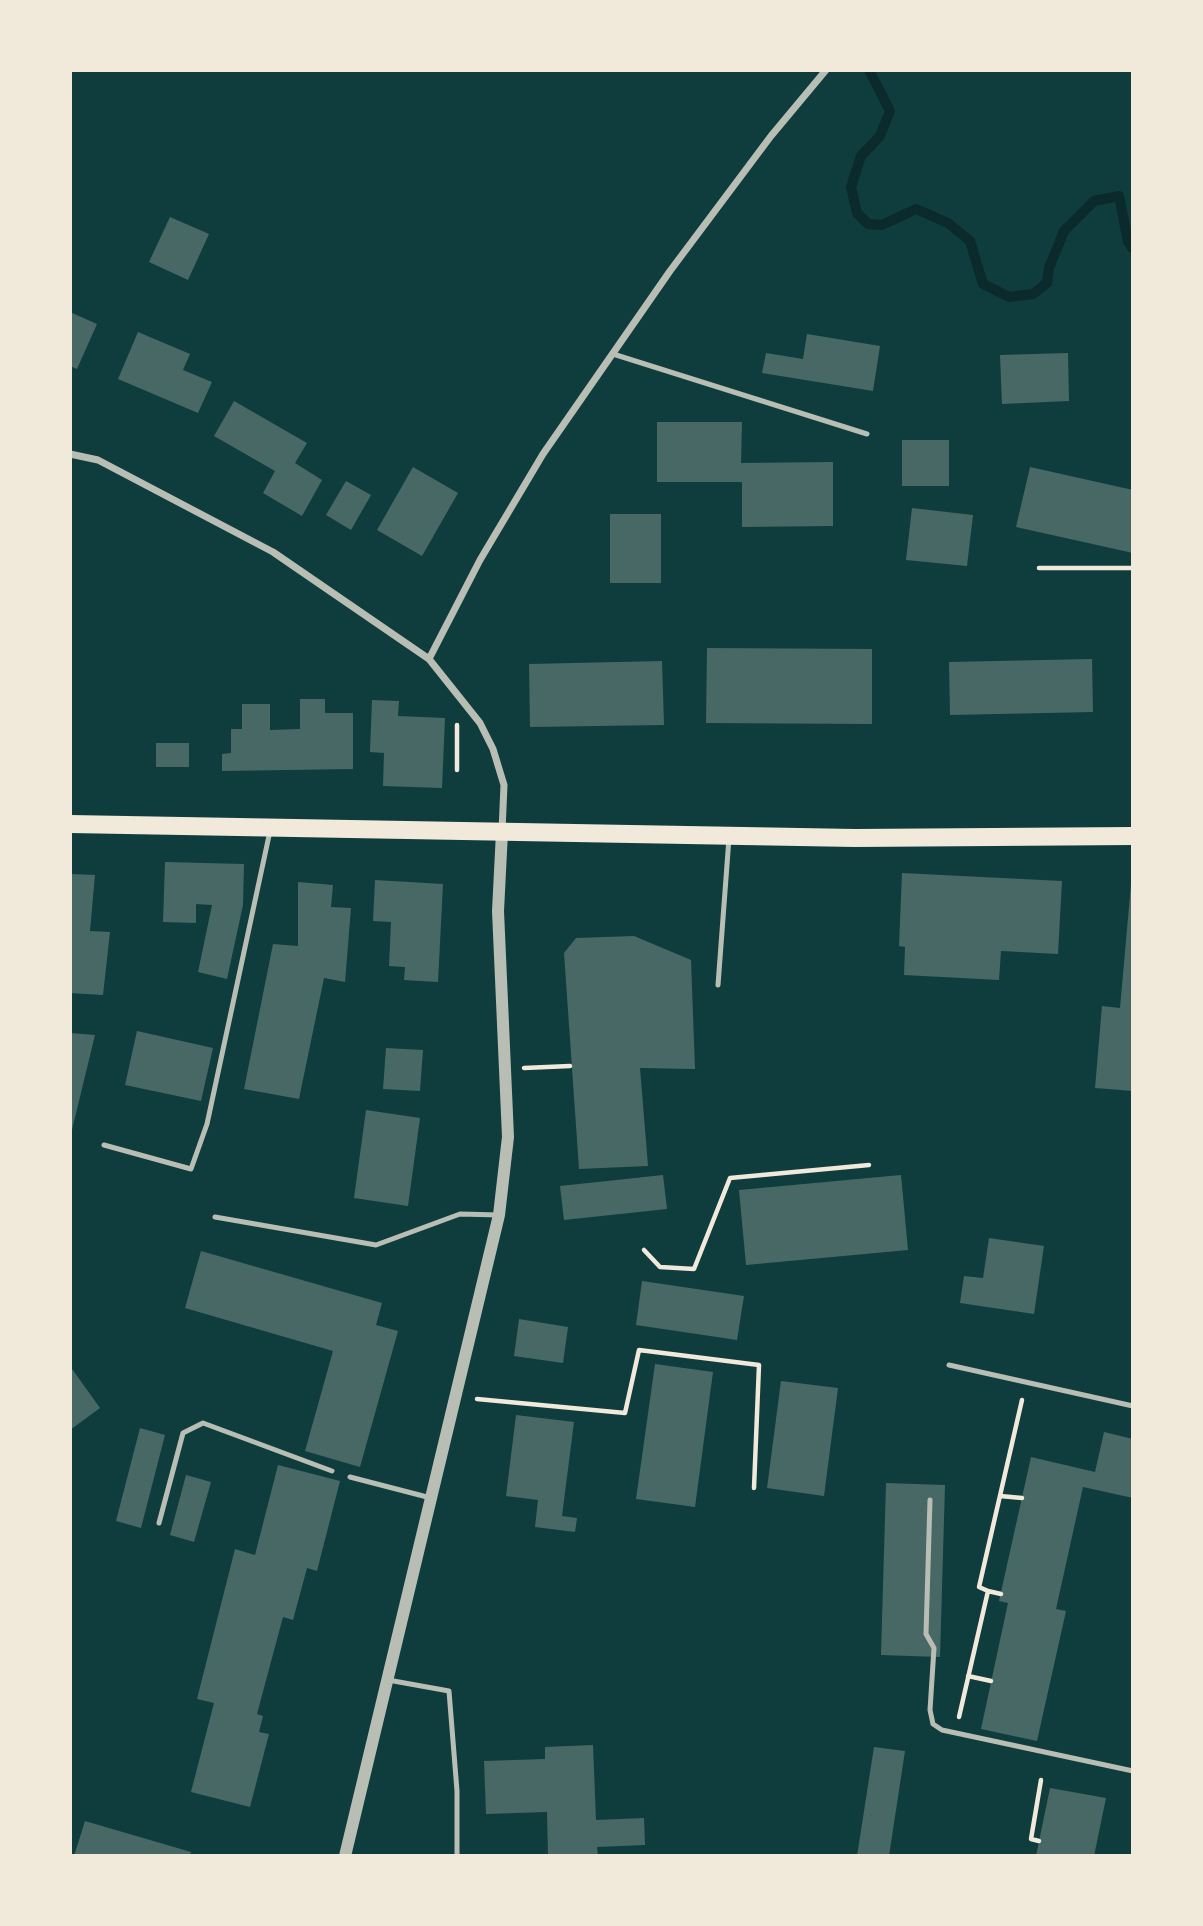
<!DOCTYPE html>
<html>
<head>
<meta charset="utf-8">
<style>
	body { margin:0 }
	#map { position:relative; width:1203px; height:1926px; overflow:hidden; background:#0f3d3e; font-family:Karla,sans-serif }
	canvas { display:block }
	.frame { position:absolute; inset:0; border:72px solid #f1e9da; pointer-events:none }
</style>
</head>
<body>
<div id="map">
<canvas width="1203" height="1926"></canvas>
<div class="frame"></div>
</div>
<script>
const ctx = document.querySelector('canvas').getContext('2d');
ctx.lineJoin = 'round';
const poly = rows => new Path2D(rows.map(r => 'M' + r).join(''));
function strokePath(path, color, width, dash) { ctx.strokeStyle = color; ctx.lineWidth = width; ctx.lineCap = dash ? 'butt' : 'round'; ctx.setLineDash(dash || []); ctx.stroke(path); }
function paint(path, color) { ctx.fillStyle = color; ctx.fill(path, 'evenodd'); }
strokePath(poly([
	[869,70,890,111,880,136,861,156,851,187,857,213,868,224,882,225,916,209,948,223,970,241,983,284,1009,297,1033,294,1047,283,1049,268,1064,231,1094,201,1119,196,1128,242,1133,249]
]), '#0a2a2b', 10);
paint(poly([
	[170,217,209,234,188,280,149,262],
	[70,312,97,324,77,369,70,366],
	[138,332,190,354,183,370,212,382,198,413,118,379],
	[807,334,880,346,873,391,762,373,766,353,803,359],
	[1068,353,1069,401,1002,404,1000,355],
	[234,401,307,443,295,463,322,480,302,516,263,493,275,471,214,436],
	[657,422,742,422,741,463,833,462,833,526,742,527,742,482,657,482],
	[902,440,949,440,949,486,902,486],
	[413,467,458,493,422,556,377,530],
	[1030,467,1133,490,1133,553,1016,527],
	[346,481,371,495,351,530,326,515],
	[912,508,973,515,967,566,906,560],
	[610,514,661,514,661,583,610,583],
	[707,648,872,649,872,724,706,723],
	[1092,659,1093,712,950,715,949,662],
	[662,661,664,725,530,727,529,664],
	[300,699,325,699,325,713,353,713,353,769,222,771,222,754,231,753,231,729,242,729,242,704,270,704,270,730,300,729],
	[372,700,399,701,398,716,445,718,442,788,383,786,384,753,370,752],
	[156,743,189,743,189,767,156,767],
	[165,862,244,864,243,905,227,979,198,972,212,905,196,904,196,923,163,922],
	[902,873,1062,881,1058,954,1001,951,999,980,904,975,905,947,899,946],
	[70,874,95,875,90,931,110,932,103,995,70,993],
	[375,880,443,884,438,982,404,980,405,967,389,966,391,922,373,921],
	[298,882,333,885,331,907,351,908,345,982,324,978,299,1099,244,1089,273,944,298,946],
	[1131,884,1133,1091,1095,1088,1102,1006,1120,1008],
	[634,936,691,960,695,1069,640,1068,648,1166,579,1169,564,953,576,938],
	[137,1031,213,1048,201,1101,125,1085],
	[70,1033,95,1035,71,1134,70,1134],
	[386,1048,423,1050,420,1091,383,1089],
	[366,1110,420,1118,408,1206,354,1198],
	[663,1175,667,1209,564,1220,560,1186],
	[901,1175,908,1250,746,1265,739,1190],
	[989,1238,1044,1246,1034,1314,960,1303,964,1276,983,1278],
	[201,1251,382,1303,376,1325,398,1331,360,1467,305,1451,333,1351,185,1308],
	[642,1281,744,1296,737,1340,636,1325],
	[519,1319,568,1327,563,1363,514,1356],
	[655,1364,713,1372,695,1507,636,1499],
	[70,1366,100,1408,70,1430],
	[781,1381,838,1388,824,1496,767,1488],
	[516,1415,574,1422,562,1516,577,1518,575,1532,535,1527,538,1500,506,1496],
	[140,1428,165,1435,141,1528,116,1521],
	[1104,1432,1133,1439,1133,1498,1083,1487,1056,1609,1066,1611,1037,1741,981,1729,1008,1603,999,1601,1031,1457,1095,1472],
	[278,1465,340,1481,317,1571,307,1568,293,1620,283,1617,257,1714,263,1716,259,1732,269,1734,250,1807,191,1792,214,1703,197,1699,235,1549,255,1555],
	[186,1475,211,1482,194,1542,170,1535],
	[886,1483,945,1485,940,1657,881,1655],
	[593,1745,596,1820,644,1818,645,1845,597,1847,598,1856,548,1856,547,1812,486,1814,484,1761,545,1759,545,1747],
	[874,1747,905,1751,889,1856,857,1856],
	[1050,1788,1106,1798,1094,1856,1036,1856],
	[85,1821,191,1852,190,1856,74,1856]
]), '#486865');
strokePath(poly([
	[1039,568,1133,568],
	[457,725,457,770],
	[524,1068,570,1066],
	[644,1250,660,1267,694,1269,730,1178,869,1165],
	[477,1399,625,1413,639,1350,759,1365,754,1488],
	[1000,1496,1022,1498],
	[988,1591,1001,1594],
	[968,1676,991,1681],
	[959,1717,988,1591,979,1587,1022,1400],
	[1039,1841,1031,1839,1041,1780]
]), '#f1e9da', 4.5);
strokePath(poly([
	[613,354,867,434],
	[718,985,729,838],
	[104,1145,191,1169,207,1124,270,831],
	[215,1217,376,1245,460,1214,499,1215],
	[949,1365,1133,1406],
	[350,1477,431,1498],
	[930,1500,926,1634,934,1648,930,1710,933,1724,942,1730,1133,1771],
	[159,1523,183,1433,203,1423,332,1471],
	[388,1680,449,1691,457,1791,457,1856]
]), '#b8beb3', 5);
strokePath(poly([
	[70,454,98,460,273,552,429,659,480,723,493,749,504,785,502,831],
	[429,659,480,560,543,454,670,271,771,136,826,70]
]), '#b8beb3', 7);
strokePath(poly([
	[345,1856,499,1215,508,1137,498,911,502,832]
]), '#b8beb3', 12);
strokePath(poly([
	[70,824,855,838,1133,836]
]), '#f1e9da', 18);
</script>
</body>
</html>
